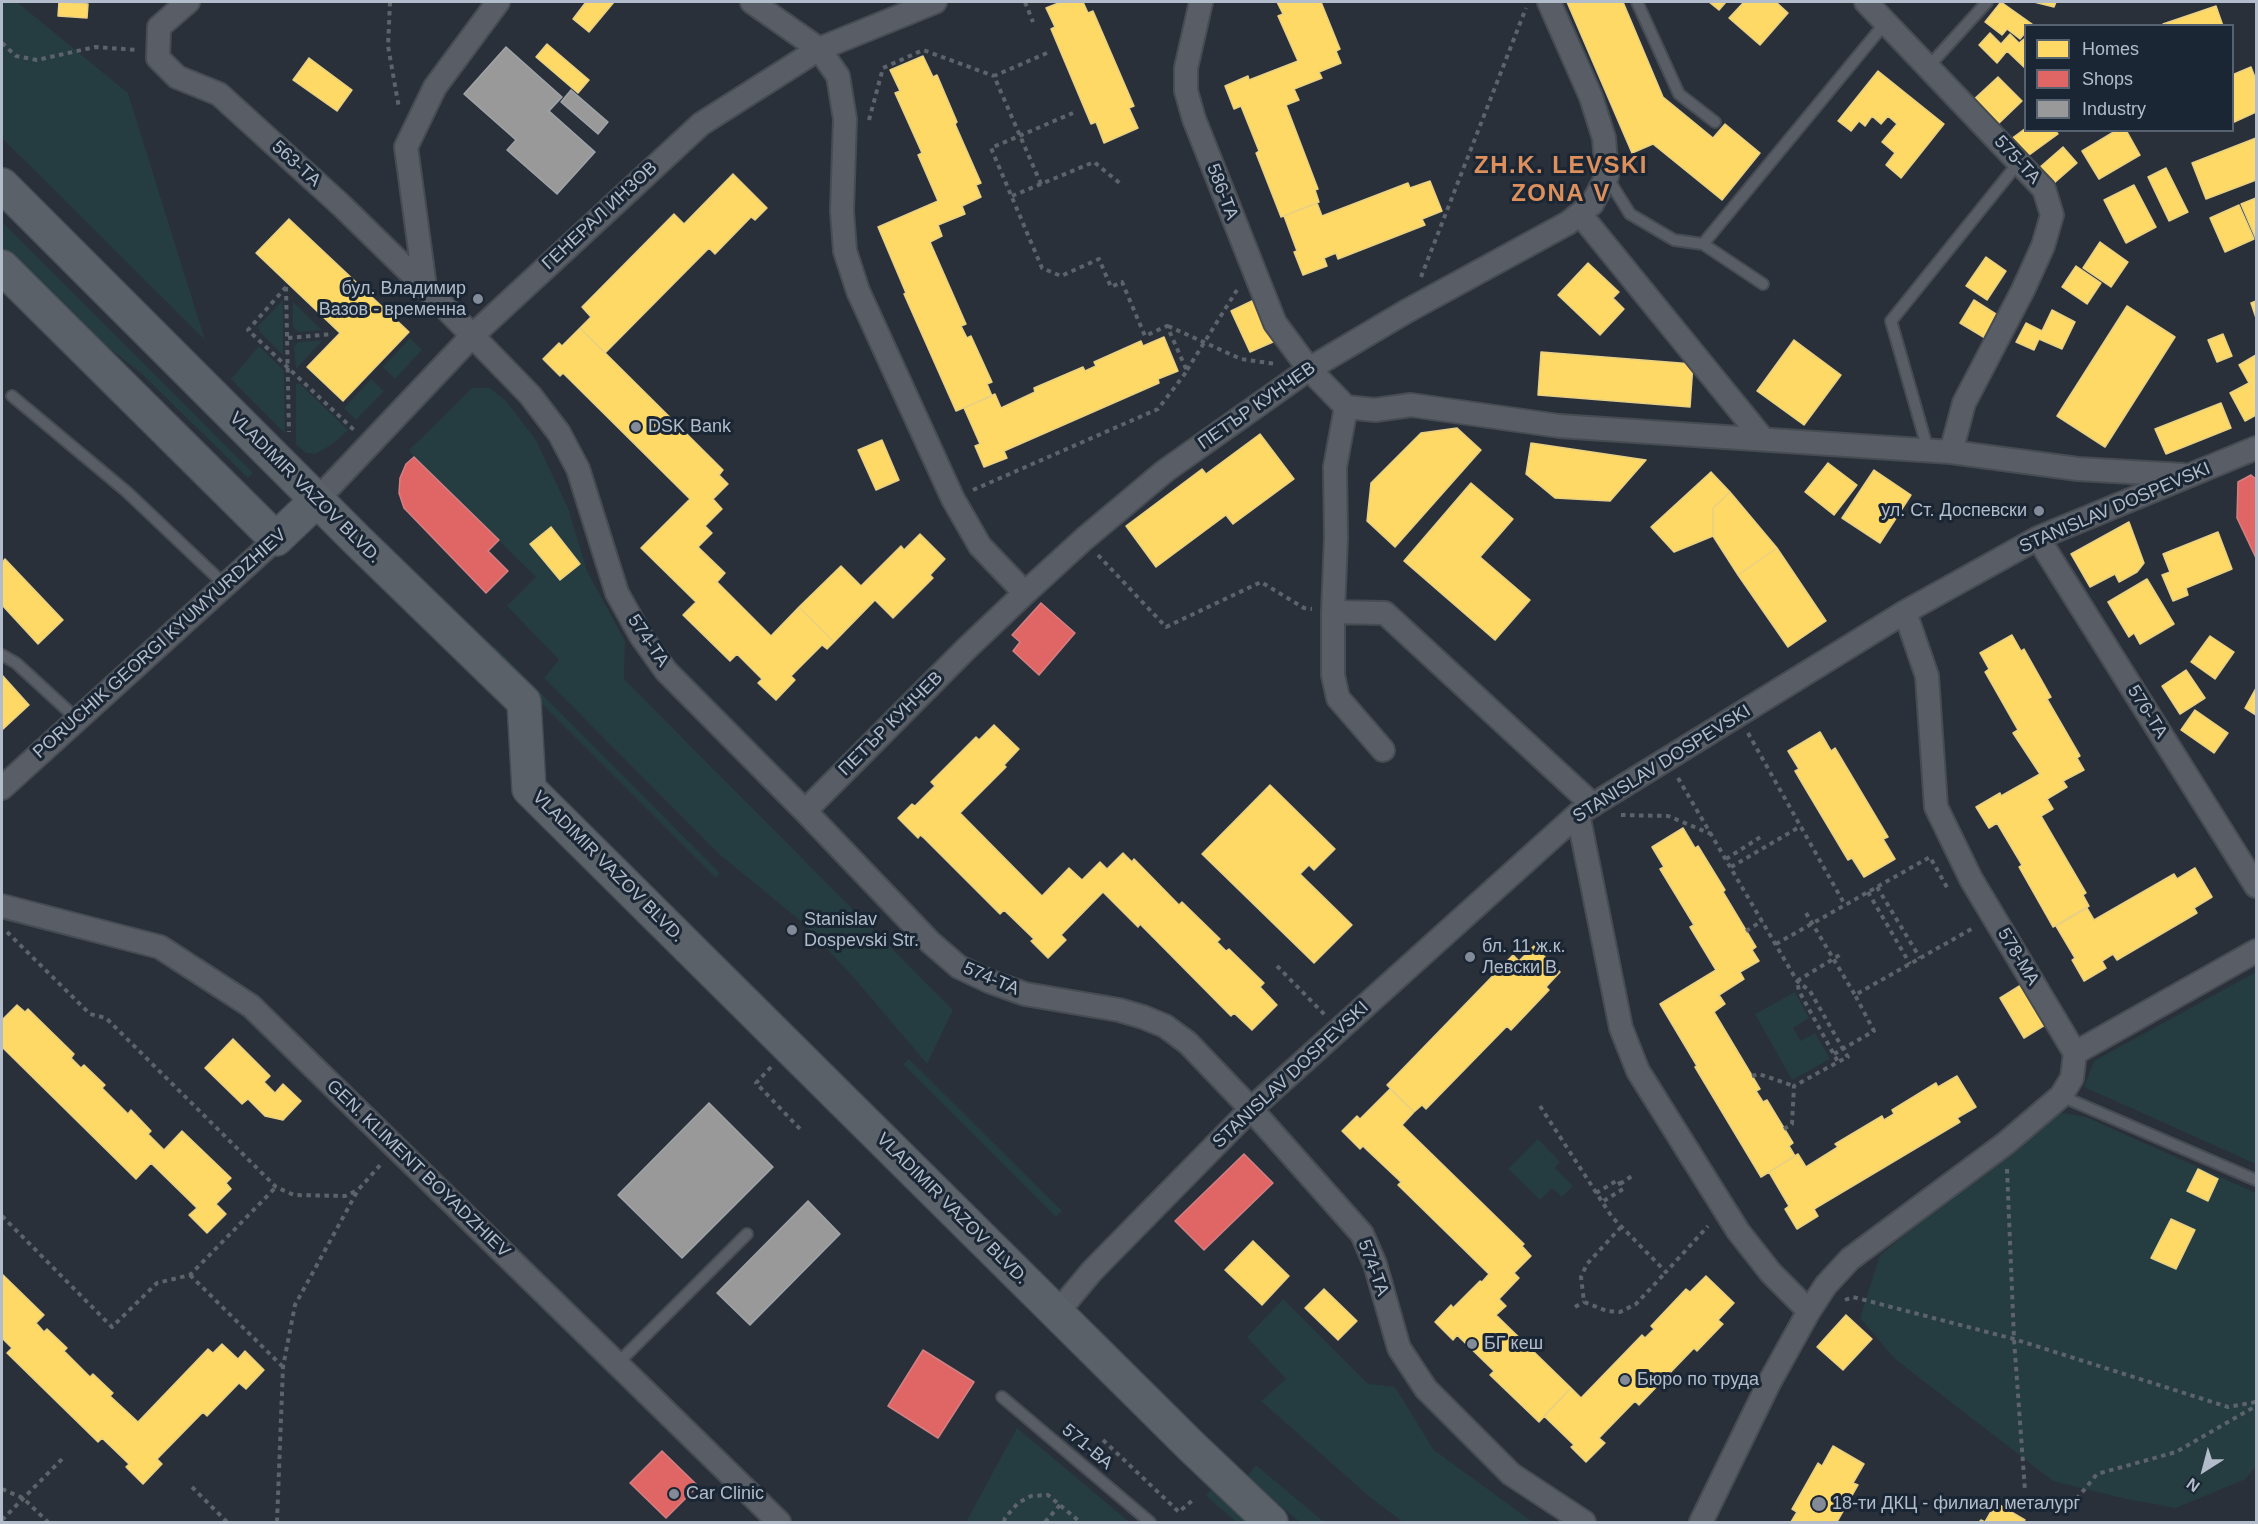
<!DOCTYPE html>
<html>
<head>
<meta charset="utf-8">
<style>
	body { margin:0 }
	#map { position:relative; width:2258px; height:1524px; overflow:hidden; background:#293039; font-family:Helvetica,sans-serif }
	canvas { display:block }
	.frame { position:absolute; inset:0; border:3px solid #b2bcca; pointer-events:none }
	.legend { position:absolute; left:2024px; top:24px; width:210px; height:108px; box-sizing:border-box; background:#1b2634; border:2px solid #576270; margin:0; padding:8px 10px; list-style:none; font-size:18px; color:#b2bcca }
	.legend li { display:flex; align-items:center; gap:12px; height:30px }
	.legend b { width:30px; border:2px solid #576270 }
	.north { position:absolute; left:2174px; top:1440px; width:60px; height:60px; -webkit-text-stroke:4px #1b2634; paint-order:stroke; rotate:216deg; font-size:16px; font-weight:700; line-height:24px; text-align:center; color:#b2bcca }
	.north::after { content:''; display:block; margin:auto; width:21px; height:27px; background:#b2bcca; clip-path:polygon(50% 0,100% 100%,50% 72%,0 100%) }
</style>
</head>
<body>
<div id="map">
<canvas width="2258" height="1524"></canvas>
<div class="frame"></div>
<ul class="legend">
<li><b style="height:16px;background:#ffd966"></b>Homes</li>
<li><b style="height:16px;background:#e06666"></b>Shops</li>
<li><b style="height:16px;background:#999"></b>Industry</li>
</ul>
<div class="north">N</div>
</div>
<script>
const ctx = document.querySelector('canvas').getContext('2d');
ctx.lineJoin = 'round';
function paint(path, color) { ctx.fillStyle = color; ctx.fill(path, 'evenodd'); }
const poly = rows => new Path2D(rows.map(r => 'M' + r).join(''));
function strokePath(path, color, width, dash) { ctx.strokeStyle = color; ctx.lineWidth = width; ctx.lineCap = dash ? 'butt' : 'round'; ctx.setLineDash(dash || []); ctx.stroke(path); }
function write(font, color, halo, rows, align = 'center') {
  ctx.font = font + ' Helvetica,sans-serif'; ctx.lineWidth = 6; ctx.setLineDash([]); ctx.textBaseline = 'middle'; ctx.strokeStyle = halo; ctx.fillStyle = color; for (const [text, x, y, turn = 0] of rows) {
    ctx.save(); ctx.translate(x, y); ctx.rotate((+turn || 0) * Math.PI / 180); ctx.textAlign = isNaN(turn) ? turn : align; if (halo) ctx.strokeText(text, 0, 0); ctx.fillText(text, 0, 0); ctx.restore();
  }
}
paint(poly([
	[2,2,17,2,128,93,205,340,2,138],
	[2,222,253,473,248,478,143,375,79,324,2,247],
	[283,300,283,355,260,332,258,326],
	[293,302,322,330,298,332,293,327],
	[410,338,422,350,395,379,383,367],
	[323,340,296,369,294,347,298,342],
	[259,346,284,371,285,433,231,379],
	[371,379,384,391,356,420,344,408],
	[299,383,348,430,333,444,315,454,306,453,296,444,296,384],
	[472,388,490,388,507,402,536,440,568,508,587,571,625,641,624,679,953,1010,927,1064,855,979,803,923,719,854,544,678,559,660,507,606,536,577,414,457,409,450],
	[494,646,720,873,716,878,489,651],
	[2256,972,2256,1164,2084,1087,2094,1061],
	[1795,992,1809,1018,1793,1028,1801,1041,1815,1033,1830,1059,1792,1080,1755,1014],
	[909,1059,1062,1211,1056,1217,903,1064],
	[2056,1112,2086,1117,2256,1193,2256,1466,2246,1479,2176,1508,2126,1499,2053,1481,1895,1359,1860,1318,1880,1255],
	[1538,1139,1560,1162,1555,1168,1573,1186,1562,1197,1552,1188,1540,1200,1508,1169],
	[1283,1299,1368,1384,1395,1387,1434,1450,1533,1522,1403,1522,1372,1499,1261,1401,1286,1379,1247,1337],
	[1017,1428,1064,1467,1129,1522,966,1522],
	[1256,1465,1324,1522,1300,1522,1246,1478],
	[1212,1488,1251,1522,1236,1522,1206,1496]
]), '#253c40');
const homes = poly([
	[59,2,88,4,87,18,58,16,59,2],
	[586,2,614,2,589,32,573,19,586,2],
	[1061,2,1083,2,1088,13,1093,11,1134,106,1129,108,1138,128,1104,143,1096,122,1091,124,1051,29,1055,27,1046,8,1061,2],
	[1277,2,1321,2,1340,49,1336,51,1341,63,1319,72,1322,78,1294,89,1299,100,1286,105,1318,189,1315,190,1319,202,1281,217,1256,153,1259,151,1241,106,1234,109,1225,86,1248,76,1249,80,1298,61,1278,16,1283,14,1277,2],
	[1567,2,1623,2,1663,97,1713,138,1725,124,1760,153,1722,200,1653,144,1632,153,1567,2],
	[1709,2,1726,2,1719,10,1709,2],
	[1744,2,1776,2,1788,13,1760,45,1729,18,1744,2],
	[2001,2,2032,24,2026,26,2026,32,2020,39,2007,29,2002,35,1985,22,2001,2],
	[2034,2,2056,2,2054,7,2034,2],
	[2216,6,2223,26,2163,26,2163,24,2216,6],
	[1990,33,2001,44,2010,34,2019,43,2024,39,2026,40,2026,69,2007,51,1997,63,1979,45,1990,33],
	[547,44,589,80,578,93,536,57,547,44],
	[923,56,933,77,937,75,957,122,955,124,981,183,976,185,981,197,962,206,965,214,938,225,942,236,930,242,966,324,961,326,967,338,971,336,992,382,987,384,992,396,956,411,904,294,906,293,878,227,938,201,918,155,922,153,895,93,900,91,890,70,923,56],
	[309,58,352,90,337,111,293,80,309,58],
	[2251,67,2256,80,2256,112,2232,123,2232,75,2251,67],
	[1878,71,1944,124,1901,178,1886,165,1895,153,1882,142,1897,124,1888,116,1881,124,1872,116,1865,126,1859,121,1851,131,1838,121,1878,71],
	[1998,77,2022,101,1995,127,1971,102,1998,77],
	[2026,128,2026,130,2055,130,2058,134,2025,158,2011,139,2026,128],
	[2117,130,2126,130,2140,155,2099,179,2082,151,2117,130],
	[2256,138,2256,180,2206,199,2192,163,2256,138],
	[2063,147,2077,163,2053,184,2039,168,2063,147],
	[2166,168,2188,212,2169,221,2148,177,2166,168],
	[733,174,767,208,755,220,751,217,715,254,709,248,605,353,580,328,591,317,582,307,674,214,684,224,733,174],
	[1430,181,1442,211,1422,219,1425,225,1338,259,1336,253,1324,258,1327,266,1303,275,1294,252,1297,251,1284,216,1317,203,1322,216,1408,183,1410,188,1430,181],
	[2134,185,2156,227,2126,243,2104,200,2134,185],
	[2256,198,2256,239,2241,204,2256,198],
	[2239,205,2254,239,2225,252,2210,218,2239,205],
	[289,219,409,332,343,401,307,367,340,333,256,253,289,219],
	[2100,242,2128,262,2111,287,2083,268,2100,242],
	[1986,257,2006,271,1987,300,1966,286,1986,257],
	[1588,263,1619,292,1613,298,1624,309,1600,335,1558,295,1588,263],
	[2076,266,2101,283,2087,304,2062,287,2076,266],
	[1254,300,1273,342,1250,352,1231,311,1254,300],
	[1974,300,1999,316,1985,338,1960,323,1974,300],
	[2256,301,2256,318,2251,303,2256,301],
	[2127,306,2175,337,2105,447,2057,416,2127,306],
	[2052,310,2075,322,2062,349,2039,339,2034,350,2016,342,2026,323,2042,331,2052,310],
	[580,328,723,470,719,475,728,484,713,499,722,509,705,526,712,533,698,547,725,573,717,582,771,636,799,607,834,642,827,649,822,645,791,676,795,680,776,700,758,683,762,679,737,654,730,661,683,615,696,602,641,548,690,499,563,373,560,376,543,359,559,343,562,346,580,328],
	[2223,334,2232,356,2217,362,2208,340,2223,334],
	[1164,337,1178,371,1158,379,1159,383,1004,451,1007,458,984,467,975,446,980,444,964,408,995,394,1001,408,1035,392,1034,388,1083,367,1085,371,1096,366,1094,362,1141,341,1143,346,1164,337],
	[1794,340,1841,375,1804,425,1757,391,1794,340],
	[1541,352,1693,364,1690,407,1538,395,1541,352],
	[2256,355,2256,415,2245,421,2230,393,2249,383,2239,365,2256,355],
	[2221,403,2231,428,2166,454,2155,429,2221,403],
	[1457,428,1481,450,1395,547,1367,521,1371,483,1421,433,1457,428],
	[1260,434,1294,479,1233,524,1226,515,1156,567,1126,526,1202,469,1206,474,1260,434],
	[882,440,899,480,876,490,858,450,882,440],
	[1531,443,1646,460,1610,501,1555,498,1526,474,1531,443],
	[1828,463,1857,485,1834,515,1805,492,1828,463],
	[1874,470,1911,495,1880,543,1842,518,1874,470],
	[1711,472,1730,492,1713,508,1713,536,1674,552,1651,527,1711,472],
	[1471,483,1513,519,1480,557,1530,600,1495,640,1404,561,1471,483],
	[1730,492,1777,548,1738,575,1713,536,1713,508,1730,492],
	[2129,522,2144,563,2137,572,2119,582,2115,574,2090,587,2071,554,2129,522],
	[551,527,580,564,560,580,530,544,551,527],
	[2218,532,2232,569,2186,588,2188,595,2173,601,2162,575,2170,572,2163,554,2218,532],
	[920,534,945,559,930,575,933,578,893,618,875,600,834,642,799,607,841,566,861,586,901,546,904,550,920,534],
	[1777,548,1826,621,1788,647,1738,575,1777,548],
	[5,559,63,620,38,644,2,605,2,563,5,559],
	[2147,579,2174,624,2140,644,2134,633,2129,637,2108,602,2147,579],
	[2012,635,2021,651,2024,649,2051,697,2047,699,2080,756,2077,758,2084,770,2063,781,2067,787,2047,799,2053,809,2041,816,2086,893,2083,895,2089,906,2053,927,2019,867,2022,865,1997,823,1989,828,1976,807,2000,793,2001,796,2040,774,2013,733,2018,730,1985,672,1989,669,1980,653,2012,635],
	[2210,636,2234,652,2215,679,2191,662,2210,636],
	[2186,670,2205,698,2180,714,2162,686,2186,670],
	[2,675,29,705,2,730,2,675],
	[2256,688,2256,715,2245,708,2256,688],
	[2195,710,2228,733,2214,753,2181,730,2195,710],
	[994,725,1019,749,1004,765,1006,767,960,813,1042,896,1069,868,1082,880,1100,862,1107,869,1123,853,1132,862,1134,859,1179,905,1182,902,1220,939,1217,942,1226,951,1229,949,1264,983,1260,987,1277,1005,1252,1030,1234,1013,1231,1016,1140,924,1138,927,1103,892,1061,935,1066,940,1048,958,1031,941,1034,939,1004,910,1000,914,924,838,920,835,918,838,898,818,912,804,915,806,935,786,931,782,976,737,979,740,994,725],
	[1820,732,1831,751,1835,748,1888,837,1883,839,1895,859,1864,877,1852,858,1848,860,1805,788,1795,771,1799,769,1788,751,1820,732],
	[1270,785,1335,849,1314,870,1309,865,1300,874,1352,925,1314,963,1202,854,1270,785],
	[1683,828,1695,848,1698,846,1725,890,1723,892,1756,947,1752,950,1759,961,1740,972,1744,979,1719,995,1725,1004,1714,1012,1760,1089,1756,1091,1763,1102,1767,1100,1793,1143,1789,1146,1795,1156,1761,1177,1695,1067,1697,1066,1660,1004,1716,970,1690,927,1694,925,1660,869,1664,867,1652,847,1683,828],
	[2195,868,2212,897,2194,908,2197,913,2117,960,2113,954,2102,961,2106,968,2084,981,2072,960,2075,958,2056,926,2087,908,2094,920,2174,874,2177,879,2195,868],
	[1534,946,1560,972,1546,987,1549,990,1511,1030,1507,1026,1426,1109,1422,1105,1414,1112,1387,1085,1513,955,1519,961,1534,946],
	[2021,985,2045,1025,2024,1038,2000,998,2021,985],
	[17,1005,25,1012,28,1009,74,1054,71,1058,81,1068,84,1065,105,1085,102,1088,128,1114,131,1110,151,1131,148,1134,164,1150,182,1131,231,1178,226,1183,231,1189,216,1204,226,1214,207,1233,189,1215,197,1208,151,1163,136,1179,2,1047,2,1020,17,1005],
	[233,1039,270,1076,264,1082,275,1093,283,1084,301,1101,283,1120,265,1116,248,1099,242,1104,205,1068,233,1039],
	[1957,1076,1976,1107,1957,1118,1960,1122,1814,1209,1818,1216,1797,1229,1785,1209,1789,1206,1769,1172,1798,1154,1806,1167,1838,1147,1835,1144,1882,1116,1884,1120,1894,1114,1892,1110,1936,1083,1938,1087,1957,1076],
	[1390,1089,1414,1112,1402,1125,1524,1244,1522,1246,1531,1256,1514,1273,1519,1278,1499,1299,1506,1306,1496,1315,1571,1388,1539,1422,1490,1375,1494,1371,1457,1335,1453,1340,1435,1322,1451,1305,1453,1308,1480,1281,1482,1282,1489,1274,1398,1185,1401,1182,1367,1150,1363,1146,1360,1149,1342,1131,1357,1116,1360,1119,1390,1089],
	[2198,1169,2218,1179,2208,1201,2187,1191,2198,1169],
	[2171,1219,2195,1230,2176,1269,2151,1258,2171,1219],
	[1253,1241,1289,1276,1262,1305,1225,1270,1253,1241],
	[2,1274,44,1315,36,1323,44,1332,47,1329,67,1348,64,1351,90,1377,93,1374,113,1393,110,1396,138,1422,208,1349,213,1353,222,1344,238,1359,245,1351,264,1370,246,1389,239,1383,207,1416,203,1412,157,1459,162,1464,143,1484,126,1467,129,1464,102,1438,98,1442,7,1353,12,1348,2,1338,2,1274],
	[1706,1276,1734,1303,1718,1320,1723,1324,1697,1351,1694,1348,1639,1405,1635,1401,1599,1438,1605,1443,1586,1462,1571,1447,1574,1445,1544,1416,1571,1388,1581,1398,1642,1335,1645,1338,1654,1329,1651,1326,1686,1289,1690,1292,1706,1276],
	[1324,1289,1357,1321,1338,1340,1305,1308,1324,1289],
	[1846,1315,1872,1339,1843,1370,1817,1347,1846,1315],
	[1833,1446,1864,1464,1853,1483,1858,1485,1837,1522,1791,1522,1797,1512,1792,1509,1818,1463,1822,1466,1833,1446],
	[1996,1503,2025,1520,2023,1522,1979,1522,1981,1520,1985,1522,1996,1503]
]);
paint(homes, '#ffd966');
strokePath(homes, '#e8d084', 1.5);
const shops = poly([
	[414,457,499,540,488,551,508,571,486,593,404,508,399,493,400,478,406,464,414,457],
	[2251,475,2256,479,2256,558,2237,518,2238,482,2251,475],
	[1041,603,1075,633,1039,675,1013,651,1020,642,1012,635,1041,603],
	[1244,1154,1273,1183,1204,1250,1175,1221,1244,1154],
	[923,1350,974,1382,938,1438,888,1406,923,1350],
	[662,1451,698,1486,666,1518,630,1483,662,1451]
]);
paint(shops, '#e06666');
strokePath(shops, '#d28084', 1.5);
const industry = poly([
	[506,47,562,97,549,111,595,152,557,194,507,150,516,140,464,94,506,47],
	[571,90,608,122,598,134,561,102,571,90],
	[709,1103,773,1167,682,1258,618,1195,709,1103],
	[808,1201,840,1234,750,1325,717,1293,808,1201]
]);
paint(industry, '#999');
strokePath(industry, '#a0a4a8', 1.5);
const service = poly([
	[1637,2,1679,94,1715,122],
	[1929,66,1987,2],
	[1607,177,1630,214,1674,240,1703,244,1763,284],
	[1703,244,1886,22],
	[12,396,127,492,225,585],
	[1928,450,1891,321,2019,162],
	[2,655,16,663,77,719],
	[2061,1096,2256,1180],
	[617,1364,747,1234],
	[1002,1397,1150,1522]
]);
const minor = poly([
	[188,2,159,27,158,58,177,77,219,94,342,206,425,287,530,395,559,433,578,469,617,593,641,636,666,671,805,811,930,942,959,967,991,982,1025,994,1119,1010,1143,1017,1165,1026,1188,1043,1251,1109,1362,1234,1375,1264,1399,1348,1426,1389,1511,1474,1584,1522],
	[752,2,819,49,838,76,845,119,842,211,845,251,858,291,953,499,980,546,1025,593],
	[1201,2,1186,68,1186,91,1194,119,1275,323,1309,369,1346,407,1335,467,1336,538,1333,612],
	[1866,2,2044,189,2052,215,2043,246,2023,290,1964,403,1951,452],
	[1580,214,1763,439],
	[425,287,406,147,435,87,498,2],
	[1346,407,1375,410,1411,405,1559,426,1951,452,2078,469,2183,475],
	[317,500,472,336,701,124,819,49,935,2],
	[2038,538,2256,886],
	[1383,750,1338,698,1333,675,1333,612,1385,613,1593,805],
	[2,788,276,539],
	[805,811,966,649,1025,593,1084,539,1165,471,1309,369,1407,311,1568,223,1592,204,1607,176,1604,138,1591,97,1549,2],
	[1578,814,1621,1028,1638,1071,1738,1231,1771,1273,1809,1311],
	[2,906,160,947,251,1006,779,1522],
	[2075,1053,2256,951],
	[1057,1313,1092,1271,1251,1109,1578,814,1905,612,2038,538,2256,448],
	[1701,1522,1769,1383,1809,1311,1826,1285,1850,1259,2006,1143,2061,1096,2072,1078,2075,1053,1971,879,1936,807,1927,676,1905,612]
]);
const primary = poly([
	[2,185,356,539,524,702,529,789,1191,1446,1271,1522],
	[2,267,276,539,317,500]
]);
strokePath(service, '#474c53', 14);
strokePath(minor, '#474c53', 26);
strokePath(primary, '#464c55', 36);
strokePath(poly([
	[390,2,388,46,399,108],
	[1025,2,1033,22],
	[2,43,16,56,37,60,95,47,138,50],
	[869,120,883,68,923,50,994,76],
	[1041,184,994,76,1047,53],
	[1012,196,1094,162,1122,185],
	[1421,277,1526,8],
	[286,287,248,330,354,430],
	[286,287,289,432],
	[1168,326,1241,359,1276,364],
	[288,338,333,334],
	[1187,370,1237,290],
	[973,490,1158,409,1187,371,1167,326,1145,336,1122,282,1111,287,1099,259,1061,276,1042,268,991,148,1073,113],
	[1098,555,1166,627,1261,582,1304,608,1312,609],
	[1748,733,1845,905],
	[1678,778,1797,981,1810,991,1843,1049,1848,1057,1838,1062],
	[1621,815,1668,816,1711,834],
	[1726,859,1762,836],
	[1731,867,1801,826],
	[1877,887,1920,958],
	[1868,892,1910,964],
	[1806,913,1855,995],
	[1746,931,1762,921],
	[7,932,90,1014,106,1018,276,1187,294,1195,345,1196,358,1190],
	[1776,944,1930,857,1949,891],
	[1277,966,1325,1015],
	[1834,1054,1874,1031,1855,995,1975,927],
	[771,1067,756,1083,800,1129],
	[1752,1076,1759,1074,1794,1086],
	[1540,1106,1612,1217,1666,1272,1708,1226],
	[1784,1129,1792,1124,1794,1086,1838,1062,1799,991,1797,981,1843,953],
	[2007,1169,2014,1339,2025,1491],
	[1620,1184,1632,1176],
	[1596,1193,1618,1180,1620,1184,1623,1189,1602,1202],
	[2,1216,112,1327,157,1283,190,1275,276,1187],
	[1621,1227,1587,1264,1581,1277,1584,1302,1607,1311,1620,1312,1636,1304,1666,1272],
	[190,1275,282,1366],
	[1845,1300,1853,1297,2014,1339,2228,1407,2256,1402],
	[1575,1307,1584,1302],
	[1103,1440,1179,1512,1195,1498],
	[192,1487,227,1522],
	[2,1489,23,1498,48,1522],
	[2065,1513,2097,1474,2176,1452,2256,1406],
	[2,1520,64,1457],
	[277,1522,283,1367,295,1305,358,1190,382,1163],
	[1004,1522,1005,1518,1018,1503,1031,1496,1048,1495,1080,1522],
	[1045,1522,1060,1505]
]), '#5c636a', 4, [4.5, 4.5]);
strokePath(service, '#595e66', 10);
strokePath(minor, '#595e66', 22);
strokePath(primary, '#5b6168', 33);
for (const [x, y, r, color] of [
	[478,299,6,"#828b97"],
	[636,427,6,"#828b97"],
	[2039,511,6,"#828b97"],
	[792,930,6,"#828b97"],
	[1470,957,6,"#828b97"],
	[1472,1344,6,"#828b97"],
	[1625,1380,6,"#828b97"],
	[674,1494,6,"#828b97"],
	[1819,1504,8,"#828b97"]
]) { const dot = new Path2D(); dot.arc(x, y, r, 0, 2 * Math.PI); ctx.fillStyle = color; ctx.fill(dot); strokePath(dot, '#1b2634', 2); }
write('18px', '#b2bcca', '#1b2634', [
	["575-ТА",2017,160,47],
	["563-ТА",296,164,42],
	["586-ТА",1222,192,69],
	["ГЕНЕРАЛ ИНЗОВ",600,216,-43],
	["ПЕТЪР КУНЧЕВ",1257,406,-35],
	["VLADIMIR VAZOV BLVD.",305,488,45],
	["STANISLAV DOSPEVSKI",2115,508,-23],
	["574-ТА",648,641,56],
	["PORUCHIK GEORGI KYUMYURDZHIEV",160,644,-42],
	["576-ТА",2147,712,58],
	["ПЕТЪР КУНЧЕВ",891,724,-45],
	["STANISLAV DOSPEVSKI",1662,764,-32],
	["VLADIMIR VAZOV BLVD.",608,867,45],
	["578-МА",2018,957,59],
	["574-ТА",991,979,23],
	["STANISLAV DOSPEVSKI",1291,1075,-43],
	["GEN. KLIMENT BOYADZHIEV",418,1169,44],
	["VLADIMIR VAZOV BLVD.",952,1209,45],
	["574-ТА",1373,1268,70],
	["571-ВА",1087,1447,40]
]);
write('18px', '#b2bcca', '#1b2634', [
	["бул. Владимир",466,289,"right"],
	["Вазов - временна",466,310,"right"],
	["DSK Bank",648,427],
	["ул. Ст. Доспевски",2027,511,"right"],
	["Stanislav",804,920],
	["Dospevski Str.",804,941],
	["бл. 11 ж.к.",1482,947],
	["Левски В",1482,968],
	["БГ кеш",1484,1344],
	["Бюро по труда",1637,1380],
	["Car Clinic",686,1494],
	["18-ти ДКЦ - филиал металург",1832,1504]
], 'left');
ctx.letterSpacing = '1.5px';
write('bold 24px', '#dd905b', '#1b2634', [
	["ZH.K. LEVSKI",1561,166],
	["ZONA V",1561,194]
]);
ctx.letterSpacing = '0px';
</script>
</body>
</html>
